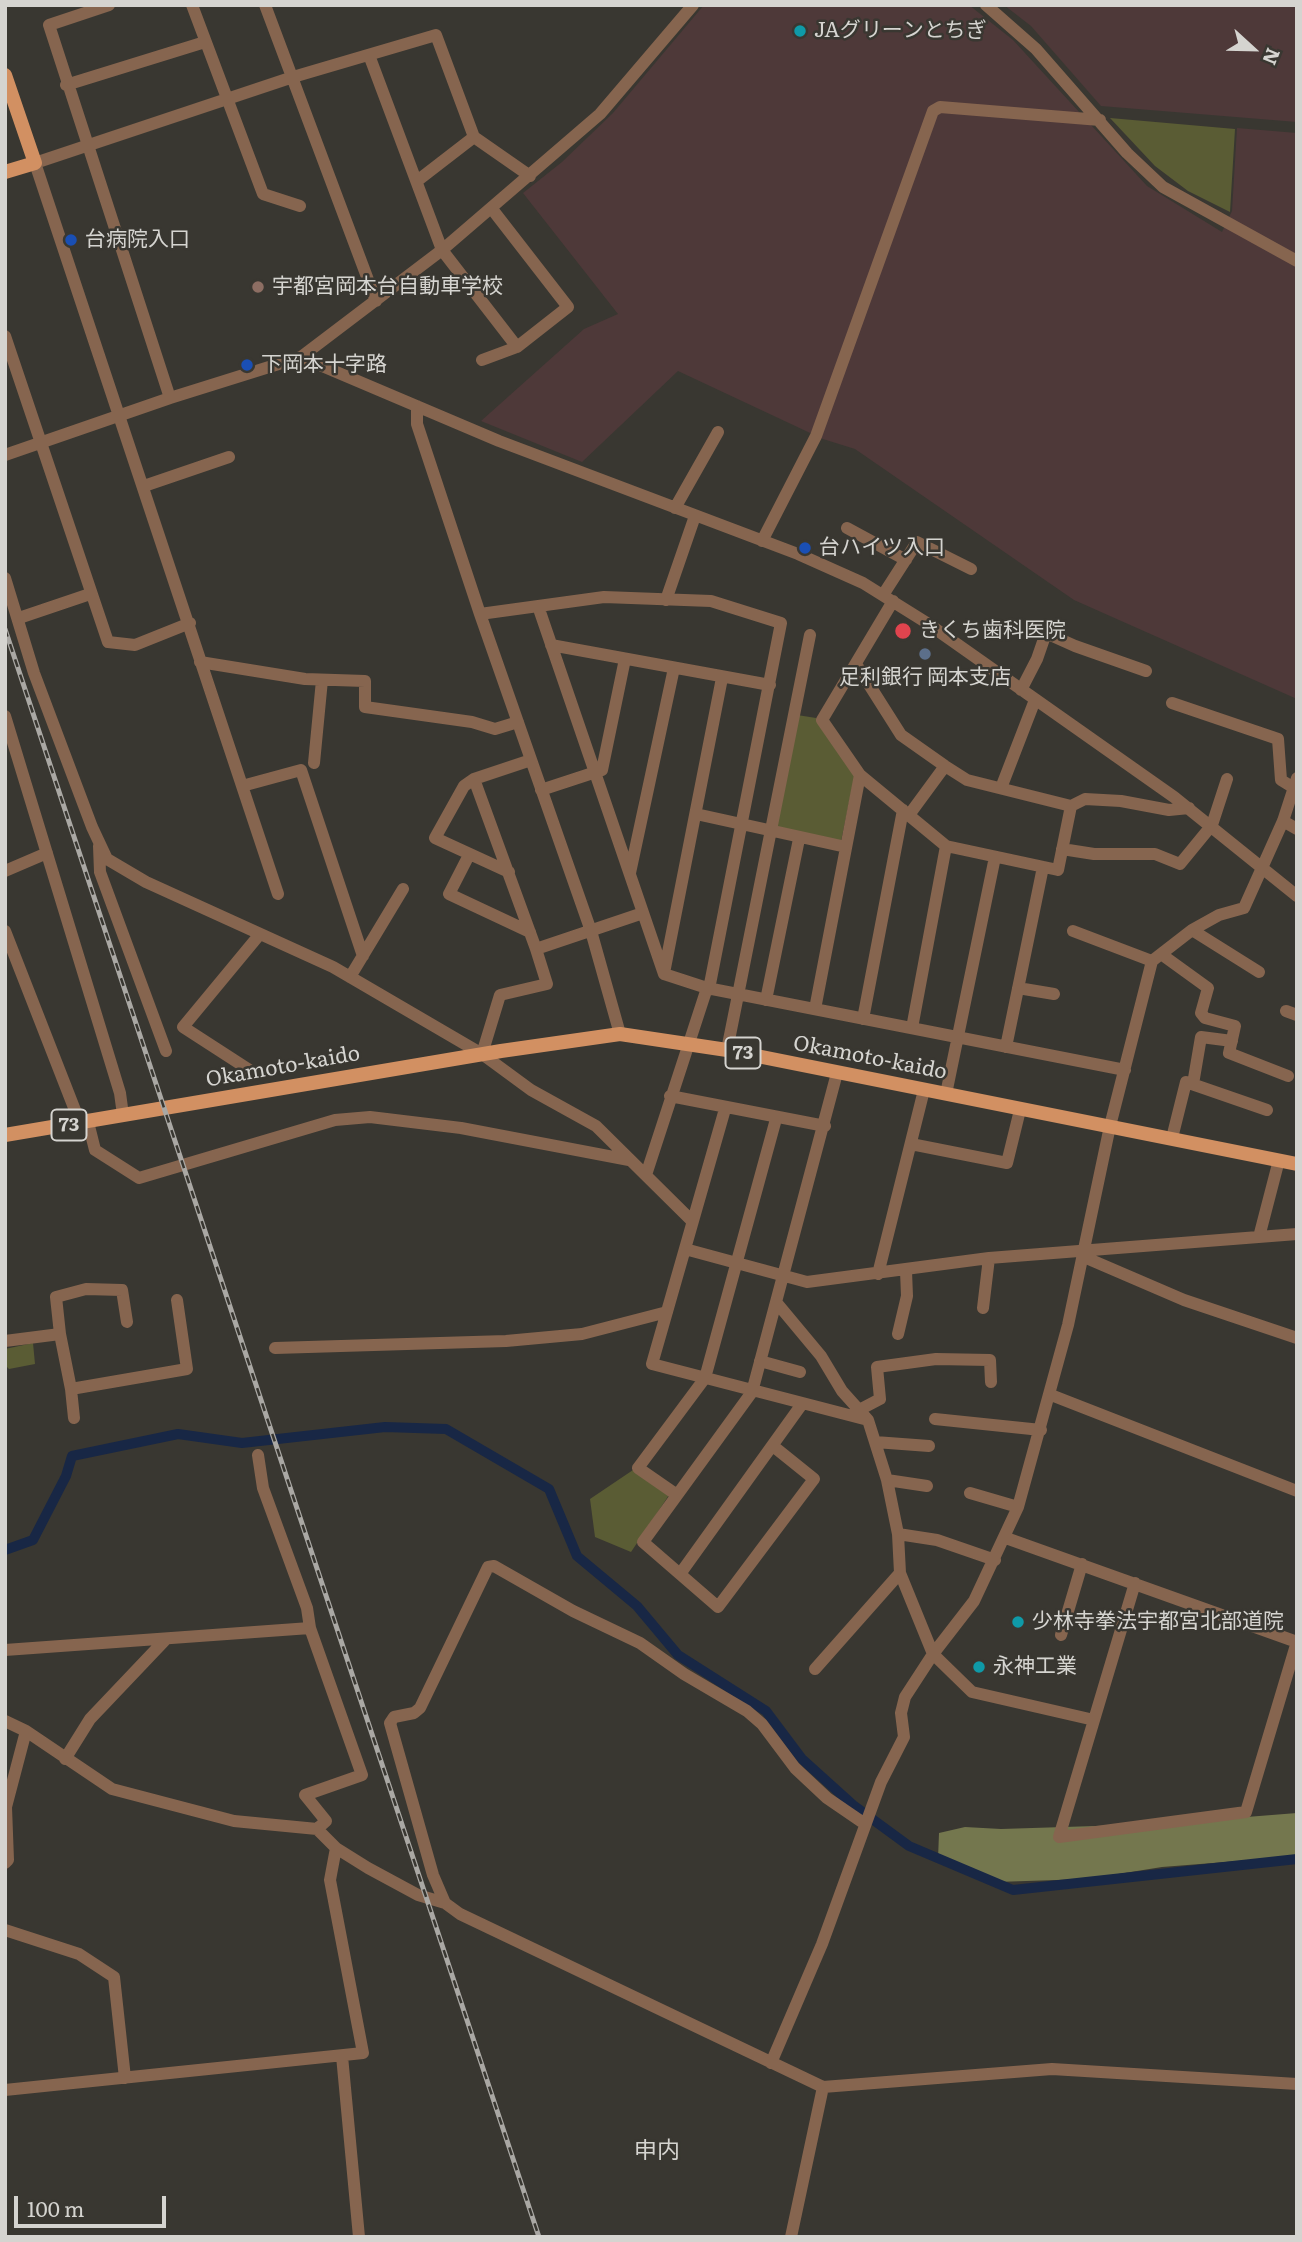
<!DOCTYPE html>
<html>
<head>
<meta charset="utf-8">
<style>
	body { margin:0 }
	#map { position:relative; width:1302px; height:2242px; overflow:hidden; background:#393731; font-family:Literata,serif }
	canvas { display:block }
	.frame { position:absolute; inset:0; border:7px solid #d5d4d0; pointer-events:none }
	.north { position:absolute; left:1218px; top:14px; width:70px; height:70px; -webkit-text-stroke:5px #393731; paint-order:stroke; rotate:112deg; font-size:19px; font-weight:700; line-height:28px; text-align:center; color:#d5d4d0 }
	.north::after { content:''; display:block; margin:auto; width:24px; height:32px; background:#d5d4d0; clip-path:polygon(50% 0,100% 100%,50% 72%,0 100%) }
	.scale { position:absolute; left:14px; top:2196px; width:152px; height:32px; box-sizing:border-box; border:4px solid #d5d4d0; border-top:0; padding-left:9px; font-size:21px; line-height:24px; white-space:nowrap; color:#d5d4d0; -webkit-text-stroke:5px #393731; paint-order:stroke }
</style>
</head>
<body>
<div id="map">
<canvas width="1302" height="2242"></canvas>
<div class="frame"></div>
<div class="north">N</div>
<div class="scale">100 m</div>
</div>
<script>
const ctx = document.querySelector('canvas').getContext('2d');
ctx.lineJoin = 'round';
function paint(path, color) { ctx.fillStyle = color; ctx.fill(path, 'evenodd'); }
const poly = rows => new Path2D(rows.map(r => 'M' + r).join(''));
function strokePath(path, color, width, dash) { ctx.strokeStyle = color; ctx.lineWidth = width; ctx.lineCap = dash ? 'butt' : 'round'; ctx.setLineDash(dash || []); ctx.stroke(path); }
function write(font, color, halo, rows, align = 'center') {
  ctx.font = font + ' Literata,"Noto Sans JP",serif'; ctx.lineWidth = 5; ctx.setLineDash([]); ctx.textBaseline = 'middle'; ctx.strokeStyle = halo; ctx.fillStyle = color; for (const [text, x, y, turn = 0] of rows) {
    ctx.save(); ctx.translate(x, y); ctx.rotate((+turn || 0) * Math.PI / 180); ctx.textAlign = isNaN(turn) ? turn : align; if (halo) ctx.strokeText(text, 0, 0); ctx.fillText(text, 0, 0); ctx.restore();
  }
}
paint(poly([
	[704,5,969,5,1013,40,1147,186,1222,232,1232,211,1237,128,1297,133,1297,699,1074,600,855,449,823,439,678,371,582,462,481,421,584,329,618,314,523,193,562,162,613,113],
	[1004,5,1297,5,1297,122,1101,106,1031,26]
]), '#4e3939');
paint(poly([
	[1110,118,1235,129,1230,212,1188,191,1155,166],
	[791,714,816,718,855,774,841,841,768,826],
	[33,1343,35,1364,9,1369,5,1365,5,1349],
	[633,1470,669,1495,631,1552,595,1537,590,1499]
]), '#5a5c34');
paint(poly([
	[1297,1813,1297,1855,1289,1857,1162,1867,1087,1879,996,1882,938,1859,939,1833,965,1827,1001,1829,1158,1824]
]), '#74774e');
strokePath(poly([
	[5,1550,33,1540,66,1476,72,1456,178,1434,242,1443,385,1427,446,1429,549,1489,577,1556,637,1606,678,1655,766,1711,802,1759,853,1805,909,1846,1013,1890,1297,1859]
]), '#182745', 10);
strokePath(poly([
	[109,5,49,25,170,398],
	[192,5,263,194,300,206],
	[265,5,376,301],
	[986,5,1036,49,1127,153,1163,187,1297,261],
	[369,55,442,250,517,347],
	[66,85,205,42],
	[417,181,474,137],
	[5,336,108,642,135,645,190,623],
	[301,357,442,250,600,114,693,5],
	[482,360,517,347,568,307,492,209],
	[417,406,417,424,480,614,591,931,620,1034],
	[5,455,170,398,301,357,499,441,798,554,863,583,927,623,1174,797,1297,896],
	[144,486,229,457],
	[675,508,718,432],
	[847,528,906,560],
	[762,541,816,436,933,111,940,107,1100,120],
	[5,578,34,673,92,827,107,859,146,882,333,967,482,1054,531,1090,596,1126,692,1221],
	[883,595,917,542,971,569],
	[666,600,695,516],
	[538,606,664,974],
	[480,614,604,597,711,601,781,623,709,989],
	[19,618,90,594],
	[551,645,770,685],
	[200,662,305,679,365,681,365,707,472,722,495,729,518,722],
	[856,664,901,735,945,766,967,780,1071,806,1058,870,946,846,860,775,822,720,893,601],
	[1021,690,1037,659,1046,633,1075,646,1146,671],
	[1172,703,1278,739,1281,780,1294,788],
	[5,716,120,1093,123,1115],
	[314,763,322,680],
	[474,779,536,949,643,913],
	[242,786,301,770,363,956],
	[1001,788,1035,700],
	[541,790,602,770,625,659],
	[1071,806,1085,799,1121,801,1169,810,1189,808],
	[696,814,846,847],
	[909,815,945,766],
	[1283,821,1297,829],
	[99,846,100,872,166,1051],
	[1062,849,1094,854,1155,854,1180,864,1212,825,1227,779],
	[469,855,449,894,530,932],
	[5,871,47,853],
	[509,872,435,838,464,786,474,779,531,760],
	[630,873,674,668],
	[278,894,35,163,293,77,436,35,474,137,530,176],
	[1192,930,1259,972],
	[5,931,80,1123],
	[1073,931,1152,961],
	[1161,954,1208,988,1201,1013,1205,1018,1235,1026,1229,1053,1288,1076],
	[664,973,722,678],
	[664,974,707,988,1125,1070],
	[350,977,403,889],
	[1018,988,1054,994],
	[766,1000,799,839],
	[815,1009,860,775],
	[1286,1011,1297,1015],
	[863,1019,903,810],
	[912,1028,946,846],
	[1006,1047,1043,867],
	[727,1050,810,635],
	[482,1054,500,995,547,984,536,949],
	[251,1071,183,1027,260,934],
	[1193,1084,1201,1037,1232,1041],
	[946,1094,995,857],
	[670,1096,825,1126],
	[725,1109,652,1364,868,1420],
	[88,1122,95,1150,139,1178,335,1120,370,1117,461,1128,629,1160],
	[1172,1138,1186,1082,1267,1110],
	[911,1144,1007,1163,1020,1110],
	[646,1175,707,988],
	[1259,1237,1279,1160],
	[685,1249,807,1282,989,1258,1297,1234],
	[1084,1257,1184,1300,1297,1338],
	[878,1274,924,1090],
	[776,1302,821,1356,842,1391,868,1420,887,1480,898,1534,900,1573,933,1654,972,1692,1094,1720],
	[983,1308,989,1258],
	[60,1334,56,1297,86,1289,122,1290,127,1322],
	[898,1334,907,1296,906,1271],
	[5,1341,60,1334,71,1389,187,1369,177,1300],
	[275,1348,506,1341,582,1334,667,1312],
	[760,1361,800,1372],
	[71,1389,74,1418],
	[1051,1395,1297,1491],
	[859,1410,880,1399,877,1367,936,1359,990,1360,991,1382],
	[935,1419,1041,1430],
	[875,1442,929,1446],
	[773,1446,814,1479,718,1607,643,1542,752,1392,837,1073],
	[258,1455,263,1488,307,1608,310,1628],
	[887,1480,927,1486],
	[970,1493,1018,1507],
	[677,1495,638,1468,705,1378,776,1119],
	[898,1534,937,1540,995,1560],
	[1006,1538,1297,1642],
	[680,1574,802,1404],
	[1135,1583,1059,1837,1246,1812,1296,1645],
	[1061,1635,1082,1564],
	[5,1650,310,1628,362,1775,305,1795,326,1821,317,1829],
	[815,1669,900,1573],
	[5,1721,26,1731,112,1789,234,1821,317,1829,336,1848,368,1868,418,1895,445,1903],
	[65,1759,90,1719,166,1639],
	[865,1824,827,1798,795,1768,762,1724,747,1711,684,1674,640,1643,573,1611,494,1566,488,1567,420,1708,414,1713,394,1717,390,1723,433,1875,445,1903,460,1914,823,2087,1052,2069,1297,2084],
	[5,1863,8,1860,6,1807,26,1731],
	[5,1930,79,1954,114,1977,125,2078],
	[342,2056,359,2237],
	[771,2063,822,1944,881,1782,904,1737,901,1713,905,1697,933,1654,974,1601,1018,1507,1068,1325,1110,1126,1152,961,1192,930,1219,915,1244,908,1283,821,1297,778],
	[5,2090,363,2053,330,1880,336,1848],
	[791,2237,823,2087]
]), '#86654f', 12);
strokePath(poly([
	[5,75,35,163,5,172],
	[5,1135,501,1051,620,1034,727,1050,1297,1164]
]), '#d29062', 14);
const rail = poly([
	[5,629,539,2237]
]);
strokePath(rail, '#aaa8a4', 5);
strokePath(rail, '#393731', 2.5, [8]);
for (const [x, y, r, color] of [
	[800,31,7,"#0f9aa8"],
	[71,240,7,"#1a4fb4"],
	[258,287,7,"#8d6e63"],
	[247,365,7,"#1a4fb4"],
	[805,548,7,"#1a4fb4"],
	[903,631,9,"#e0444e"],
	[925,654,7,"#5c6f8a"],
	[1018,1622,7,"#0f9aa8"],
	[979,1667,7,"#0f9aa8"]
]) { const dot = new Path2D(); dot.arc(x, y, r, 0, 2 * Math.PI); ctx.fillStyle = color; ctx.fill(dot); strokePath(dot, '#393731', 2.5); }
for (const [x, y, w] of [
	[743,1053,35],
	[69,1125,35]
]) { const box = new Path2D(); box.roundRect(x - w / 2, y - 15.5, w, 31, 5); ctx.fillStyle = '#393731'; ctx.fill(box); strokePath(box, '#d5d4d0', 2); }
write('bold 19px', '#d5d4d0', null, [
	["73",743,1053],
	["73",69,1125]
]);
write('21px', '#d5d4d0', '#393731', [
	["JAグリーンとちぎ",814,31],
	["台病院入口",85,240],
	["宇都宮岡本台自動車学校",272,287],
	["下岡本十字路",261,365],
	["台ハイツ入口",819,548],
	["きくち歯科医院",919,631],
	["足利銀行 岡本支店",925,678,"center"],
	["少林寺拳法宇都宮北部道院",1032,1622],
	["永神工業",993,1667]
], 'left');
write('21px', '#d5d4d0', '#393731', [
	["Okamoto-kaido",870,1058,11],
	["Okamoto-kaido",283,1067,-10]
]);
write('23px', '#d5d4d0', '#393731', [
	["申内",657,2151]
]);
</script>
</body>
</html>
